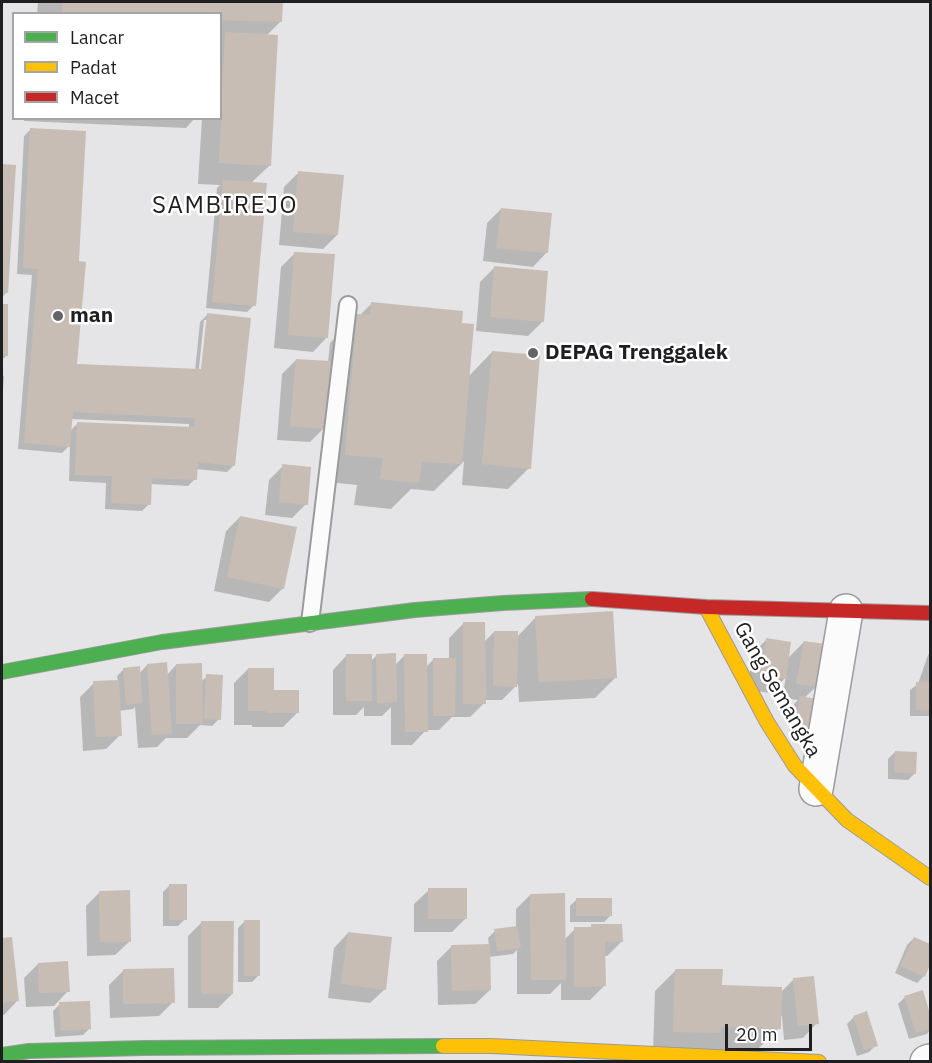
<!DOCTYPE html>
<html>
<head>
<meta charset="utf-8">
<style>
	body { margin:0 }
	#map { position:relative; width:932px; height:1063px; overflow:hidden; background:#e5e5e7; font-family:"IBM Plex Sans",sans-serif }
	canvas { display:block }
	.frame { position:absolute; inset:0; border:3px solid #1f1e20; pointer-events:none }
	.legend { position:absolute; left:12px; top:12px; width:210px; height:108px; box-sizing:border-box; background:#fff; border:2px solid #a5a5a6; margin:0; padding:8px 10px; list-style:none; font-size:18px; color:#1f1e20 }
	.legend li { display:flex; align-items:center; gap:12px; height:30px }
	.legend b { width:30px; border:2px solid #a5a5a6 }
	.scale { position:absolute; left:725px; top:1024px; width:87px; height:27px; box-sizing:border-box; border:3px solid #1f1e20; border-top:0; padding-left:8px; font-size:18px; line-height:21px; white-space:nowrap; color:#1f1e20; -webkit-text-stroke:4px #fff; paint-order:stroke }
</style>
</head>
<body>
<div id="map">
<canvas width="932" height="1063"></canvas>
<div class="frame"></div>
<ul class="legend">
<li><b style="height:8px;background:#4caf50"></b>Lancar</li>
<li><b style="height:8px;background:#ffc107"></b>Padat</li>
<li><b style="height:8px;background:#c62828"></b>Macet</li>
</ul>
<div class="scale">20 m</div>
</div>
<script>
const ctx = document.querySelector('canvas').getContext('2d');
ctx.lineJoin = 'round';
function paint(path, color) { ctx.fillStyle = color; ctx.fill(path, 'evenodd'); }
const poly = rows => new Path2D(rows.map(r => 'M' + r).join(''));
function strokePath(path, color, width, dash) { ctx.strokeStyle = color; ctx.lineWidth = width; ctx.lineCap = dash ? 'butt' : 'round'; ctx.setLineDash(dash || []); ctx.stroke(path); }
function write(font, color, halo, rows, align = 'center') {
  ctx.font = font + ' "IBM Plex Sans",sans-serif'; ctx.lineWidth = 5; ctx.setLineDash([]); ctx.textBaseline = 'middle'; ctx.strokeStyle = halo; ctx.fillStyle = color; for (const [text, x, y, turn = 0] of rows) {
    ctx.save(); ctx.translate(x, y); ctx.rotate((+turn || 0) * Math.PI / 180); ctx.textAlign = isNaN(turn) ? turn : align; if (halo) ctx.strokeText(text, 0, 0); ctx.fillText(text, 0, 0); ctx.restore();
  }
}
paint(poly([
	[38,2,282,2,281,21,266,36,270,165,251,183,254,305,247,312,206,308,217,188,220,185,198,184,202,118,220,118,220,14,37,14],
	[24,118,195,118,186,128,24,121],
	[31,129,77,263,76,365,195,371,200,322,207,315,233,466,227,472,196,469,195,479,188,486,150,484,149,504,142,511,105,509,106,483,69,481,70,445,62,453,18,449,32,275,17,274,24,136],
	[204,320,207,320,201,377,198,377],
	[71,419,189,424,189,428,77,424,70,431],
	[2,165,14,166,7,292,2,297],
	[298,173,337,235,323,249,279,245,284,187],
	[501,209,547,252,533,267,483,261,487,223],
	[295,253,327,337,313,352,274,348,281,267],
	[495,267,542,322,528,336,476,331,480,282],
	[371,304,460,324,468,377,492,352,529,468,508,489,462,485,464,461,434,491,411,489,391,509,354,505,357,485,318,481,323,429,310,442,277,440,282,374,296,360,328,363,330,343,357,316,359,316],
	[2,306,6,306,6,356,2,360],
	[2,375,4,376,2,404],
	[283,466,306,504,292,518,265,515,269,480],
	[240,517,283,588,269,602,214,591,226,531],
	[536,617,616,677,595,698,519,702,518,684,502,700,484,700,484,703,470,717,452,717,439,730,426,730,412,745,391,745,391,707,382,716,364,716,364,707,356,715,333,715,333,670,347,655,370,662,377,655,395,665,405,655,426,667,434,659,449,659,449,638,463,624,484,642,494,632,517,637],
	[766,640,787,659,804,642,816,687,804,698,810,727,804,734,789,732,794,704,798,700,782,698,786,677,771,693,748,690,752,654],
	[930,653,930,716,910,716,910,690,918,684,928,655],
	[147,665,167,675,176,665,201,682,207,676,219,719,212,726,200,725,187,738,166,738,157,747,138,748,135,707,133,709,119,711,120,735,106,749,83,751,80,697,94,683,118,681,117,676,124,669,139,674],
	[248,669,297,713,283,727,252,727,252,725,234,725,234,683],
	[895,752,915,773,908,780,888,779,888,759],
	[170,885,185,919,178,926,163,926,163,892],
	[429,890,466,918,452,932,414,932,414,904],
	[100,892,130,941,115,955,87,956,86,906],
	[530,895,564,940,575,929,588,929,592,926,621,942,607,956,604,956,604,986,590,1000,561,1000,561,983,550,994,517,994,517,950,513,954,489,957,490,990,475,1004,438,1005,437,961,451,947,489,946,488,938,495,931,516,927,516,909],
	[577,899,611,915,604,922,570,922,570,906],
	[245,921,258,976,252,982,238,982,238,928],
	[202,922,232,994,218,1008,188,1008,188,936],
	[348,933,385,989,370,1003,328,998,334,948],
	[914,938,930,946,930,961,924,976,917,983,895,973,907,945],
	[10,939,18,1000,4,1015,2,1015,2,940],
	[38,964,68,991,54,1006,26,1007,24,978],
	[676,970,721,987,781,992,793,980,817,1023,803,1038,784,1040,782,1016,780,1016,779,1028,758,1049,653,1052,655,991],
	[123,971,173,1002,159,1016,110,1018,109,985],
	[922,992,930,1018,930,1030,927,1034,909,1039,898,1004,904,998],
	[60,1004,90,1028,83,1035,55,1037,53,1011],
	[854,1017,876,1045,869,1052,857,1056,847,1024]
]), '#0003');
paint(poly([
	[63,2,283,2,282,22,220,20,220,14,62,13],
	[225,32,278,35,271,166,219,163],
	[30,128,86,131,79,261,86,262,77,364,201,369,207,313,251,318,235,466,198,462,197,480,152,478,151,505,111,503,112,476,75,475,77,422,194,427,195,418,73,412,70,447,24,443,38,269,23,268],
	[2,164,16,165,8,293,2,292],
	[298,171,344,175,338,235,293,232],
	[223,180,267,183,256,306,212,302],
	[501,208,552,213,548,253,496,248],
	[294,252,335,254,328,338,288,335],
	[494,266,548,271,544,322,490,317],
	[371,302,463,311,462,323,474,324,462,464,422,462,419,483,380,479,383,458,345,455,357,314,370,315],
	[2,304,8,304,8,356,2,356],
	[492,351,540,355,531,469,482,464],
	[296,359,331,361,325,429,290,426],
	[282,464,311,467,308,505,279,502],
	[240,516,297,527,284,589,227,577],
	[613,611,617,678,539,682,535,616],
	[463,622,485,622,486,704,463,704],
	[494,631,518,631,517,687,493,686],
	[766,638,791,642,786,679,761,676],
	[804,641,825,644,817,687,796,684],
	[396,653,397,702,377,703,376,654],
	[346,654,372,654,372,701,346,701],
	[404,654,427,654,428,732,405,732],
	[433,658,456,658,455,716,433,716],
	[167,662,172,733,152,735,147,664],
	[202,663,203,724,176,724,176,664],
	[140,666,142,703,126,705,123,668],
	[248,668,274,668,274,690,299,690,299,713,266,713,266,711,248,711],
	[206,674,223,675,221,720,204,719],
	[119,680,122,736,96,737,93,681],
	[916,682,930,682,930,710,916,710],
	[800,696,817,699,812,728,795,726],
	[895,751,917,752,916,774,894,772],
	[169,884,187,884,187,920,169,920],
	[428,888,467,888,467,919,428,919],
	[130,890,131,942,100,942,99,891],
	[565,893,566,980,531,980,530,894],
	[576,898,612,898,612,916,576,916],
	[244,920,260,920,260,976,244,976],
	[201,921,234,921,233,994,201,994],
	[591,924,622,924,623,942,605,942,606,986,574,987,574,927,591,927],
	[517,926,521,948,497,951,494,929],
	[348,932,392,937,386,990,341,984],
	[12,937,19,1001,2,1003,2,938],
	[914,937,930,944,930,965,925,977,900,966],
	[490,944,491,990,452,991,451,945],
	[68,961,70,992,39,993,38,963],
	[174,968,175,1003,123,1004,123,969],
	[675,969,723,969,722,985,782,987,781,1029,721,1027,721,1033,673,1032],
	[814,976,819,1024,798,1026,793,978],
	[923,990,930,1014,930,1029,916,1033,904,996],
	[90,1001,91,1029,61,1031,59,1002],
	[867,1011,878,1046,864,1050,853,1016]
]), '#c7bdb4');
const lane = poly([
	[310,623,348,305]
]);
const street = poly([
	[816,789,846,611],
	[927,1062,930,1061]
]);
const fast = poly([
	[2,672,162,642,415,610,503,603,592,599],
	[2,1055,29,1051,144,1048,443,1046]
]);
const slow = poly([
	[706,607,767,722,795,766,847,820,930,878],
	[443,1046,491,1046,819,1062]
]);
const jam = poly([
	[592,599,706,607,930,613]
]);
strokePath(lane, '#9b9a9c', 20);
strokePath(street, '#9b9a9c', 36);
strokePath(fast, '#9b9a9c', 16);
strokePath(slow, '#9b9a9c', 16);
strokePath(jam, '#9b9a9c', 16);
strokePath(lane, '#fbfbfb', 16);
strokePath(street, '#fbfbfb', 33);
strokePath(fast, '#4caf50', 14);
strokePath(slow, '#ffc107', 14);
strokePath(jam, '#c62828', 14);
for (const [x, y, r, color] of [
	[58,316,6,"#646466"],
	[533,353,6,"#646466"]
]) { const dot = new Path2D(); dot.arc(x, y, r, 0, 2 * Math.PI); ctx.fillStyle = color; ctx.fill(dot); strokePath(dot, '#fff', 2); }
write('bold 21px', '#1f1e20', '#fff', [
	["man",70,316],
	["DEPAG Trenggalek",545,353]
], 'left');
write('21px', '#1f1e20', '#fff', [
	["Gang Semangka",777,690,60]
]);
ctx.letterSpacing = '1.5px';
write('24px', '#1f1e20', '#fff', [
	["SAMBIREJO",225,206]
]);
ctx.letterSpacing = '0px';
</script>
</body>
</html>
